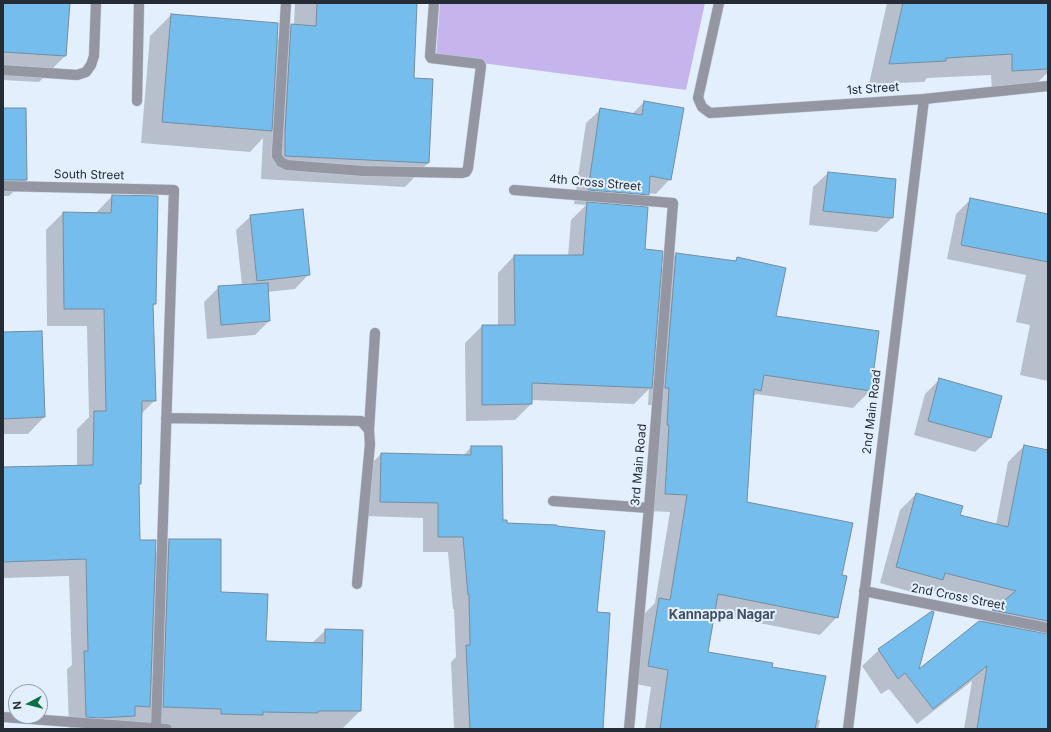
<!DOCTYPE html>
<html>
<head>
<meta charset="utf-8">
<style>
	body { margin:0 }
	#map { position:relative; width:1051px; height:732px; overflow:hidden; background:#e4effe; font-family:Inter,sans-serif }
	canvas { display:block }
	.frame { position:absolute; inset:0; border:4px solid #252c36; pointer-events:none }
	.north { position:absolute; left:8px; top:684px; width:40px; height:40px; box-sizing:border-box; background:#e4effe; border:1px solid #98a1ae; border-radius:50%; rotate:263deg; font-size:11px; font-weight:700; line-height:16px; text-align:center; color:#252c36 }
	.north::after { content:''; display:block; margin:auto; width:14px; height:18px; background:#097048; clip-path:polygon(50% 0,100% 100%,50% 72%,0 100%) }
</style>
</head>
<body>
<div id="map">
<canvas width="1051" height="732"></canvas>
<div class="frame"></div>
<div class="north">N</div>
</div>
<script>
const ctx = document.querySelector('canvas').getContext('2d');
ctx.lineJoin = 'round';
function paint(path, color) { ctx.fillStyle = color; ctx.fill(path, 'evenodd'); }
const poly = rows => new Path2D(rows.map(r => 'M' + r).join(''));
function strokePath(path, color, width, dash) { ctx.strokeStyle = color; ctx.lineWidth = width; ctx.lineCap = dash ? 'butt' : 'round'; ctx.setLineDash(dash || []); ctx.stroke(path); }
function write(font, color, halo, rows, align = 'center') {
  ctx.font = font + ' Inter,sans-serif'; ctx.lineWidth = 4; ctx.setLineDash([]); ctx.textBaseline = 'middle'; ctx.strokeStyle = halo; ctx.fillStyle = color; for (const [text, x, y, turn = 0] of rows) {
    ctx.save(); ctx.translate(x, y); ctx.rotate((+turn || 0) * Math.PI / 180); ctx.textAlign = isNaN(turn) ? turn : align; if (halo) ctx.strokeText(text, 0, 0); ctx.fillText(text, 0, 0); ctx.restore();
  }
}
paint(poly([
	[440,3,705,3,686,90,436,57]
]), '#c5b5ec');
paint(poly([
	[3,3,69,3,65,56,39,82,3,80],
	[295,3,416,3,413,79,428,163,405,187,261,179,263,138,250,152,141,143,150,36,171,15,276,40,292,25,294,25],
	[887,3,1048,3,1048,74,1046,74,1030,90,992,92,991,75,927,78,924,82,869,84],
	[644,102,670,179,656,194,648,193,635,207,644,250,660,270,676,254,734,262,737,258,775,316,870,391,853,408,756,394,752,398,746,503,841,576,837,617,820,635,714,614,707,653,771,668,816,719,820,720,818,729,645,729,651,687,631,683,642,616,655,603,670,512,648,511,652,405,648,405,649,389,634,404,531,400,531,404,515,420,466,421,465,343,482,326,498,326,498,273,514,256,568,256,571,220,586,205,574,204,586,123,601,109,632,114],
	[3,109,26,180,9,196,3,196],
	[828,173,895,179,892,218,877,232,809,225,813,187],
	[112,196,155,304,152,307,155,400,141,414,140,484,138,486,139,541,154,555,169,540,265,642,312,643,326,630,360,711,343,728,69,729,67,669,72,665,69,576,3,578,3,468,77,466,77,429,89,417,87,326,47,326,46,230,63,213,95,214],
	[971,199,1048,219,1048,381,1020,375,1030,325,1016,322,1026,275,947,259,956,214],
	[251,216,309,274,295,289,267,292,269,321,255,335,207,339,204,302,219,287,242,285,236,230],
	[3,333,44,417,28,434,3,434],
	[940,379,990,438,975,452,914,435,925,394],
	[1024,446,1048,451,1048,729,964,729,972,681,917,724,889,689,881,694,862,666,879,650,917,672,982,622,998,607,931,590,925,596,880,583,900,510,916,494,959,515,996,525,1008,462],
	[471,447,502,521,596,613,602,729,454,729,451,662,456,657,454,609,453,609,448,552,423,552,423,518,365,516,366,469,381,454,463,456]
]), '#0003');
const building = poly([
	[3,3,70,3,66,56,3,52,3,3],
	[317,3,417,3,414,78,433,79,429,163,285,156,285,132,291,24,316,26,317,3],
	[903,3,1048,3,1048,69,1012,71,1012,54,946,58,946,61,889,64,903,3],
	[171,14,278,23,272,131,162,122,171,14],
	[644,101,684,108,671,180,650,176,649,195,588,190,600,108,642,115,644,101],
	[3,108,26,108,27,180,3,180,3,108],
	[828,172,896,179,893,218,823,211,828,172],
	[112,195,158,196,156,304,153,304,156,401,142,401,141,484,139,484,140,540,156,540,150,707,135,706,135,716,99,718,86,717,84,651,88,651,86,559,3,562,3,467,93,465,94,411,106,411,104,309,64,309,63,212,111,213,112,195],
	[970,198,1048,214,1048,262,961,245,970,198],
	[587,202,648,207,645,249,663,251,652,388,532,383,532,404,482,405,482,325,515,325,514,255,583,255,587,202],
	[303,209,310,275,257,281,250,215,303,209],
	[676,253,736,261,737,257,786,268,776,316,879,331,871,391,764,375,761,391,754,389,747,502,853,523,842,575,847,576,838,618,718,594,708,652,773,663,772,667,826,676,815,729,660,729,668,670,648,666,659,598,670,600,687,495,665,494,669,425,667,425,669,388,665,388,676,253],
	[268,283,270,321,221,325,218,286,268,283],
	[42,331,45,417,3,419,3,332,42,331],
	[939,378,1002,396,991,438,928,421,939,378],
	[1024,445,1048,450,1048,621,992,610,1016,591,945,573,943,580,896,567,916,493,963,506,960,515,1008,527,1024,445],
	[471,446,502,446,503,520,507,520,507,523,557,525,557,526,605,531,597,612,610,613,603,729,470,729,466,645,470,645,469,594,468,595,463,537,438,537,438,503,380,502,381,453,471,455,471,446],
	[169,539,221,539,221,592,268,594,266,641,325,643,325,629,363,630,361,711,318,711,318,713,263,712,263,715,221,714,221,709,163,707,169,539],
	[932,611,934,612,919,669,979,621,1048,634,1048,729,977,729,987,666,933,709,905,673,898,679,878,649,932,611]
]);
paint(building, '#75bded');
strokePath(building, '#738da0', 1);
const service = poly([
	[3,70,77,75,86,72,91,65,94,56,96,3],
	[137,101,139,3],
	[553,501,649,508]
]);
const minor = poly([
	[286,3,277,151,277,156,281,162,287,165,363,171,462,173,466,172,468,168,481,66,480,64,431,58,430,56,434,3],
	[719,3,698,98,702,107,710,113,924,99,1048,86],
	[3,186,174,190,156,728],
	[514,190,673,203,649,508,629,729],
	[166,418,361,421,369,430,370,444,357,584],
	[369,430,375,333],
	[864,591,1048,628],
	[3,717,167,729],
	[848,729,924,99]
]);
strokePath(service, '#c2ccda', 11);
strokePath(minor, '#c2ccda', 11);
strokePath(service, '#9496a2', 10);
strokePath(minor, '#9496a2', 10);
write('12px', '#252c36', '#e4effe', [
	["1st Street",873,89,-4],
	["South Street",89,175,1],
	["4th Cross Street",595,183,5],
	["2nd Main Road",872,412,-83],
	["3rd Main Road",639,465,-85],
	["2nd Cross Street",958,597,11]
]);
write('bold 13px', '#414f64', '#e4effe', [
	["Kannappa Nagar",722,615]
]);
</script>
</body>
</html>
